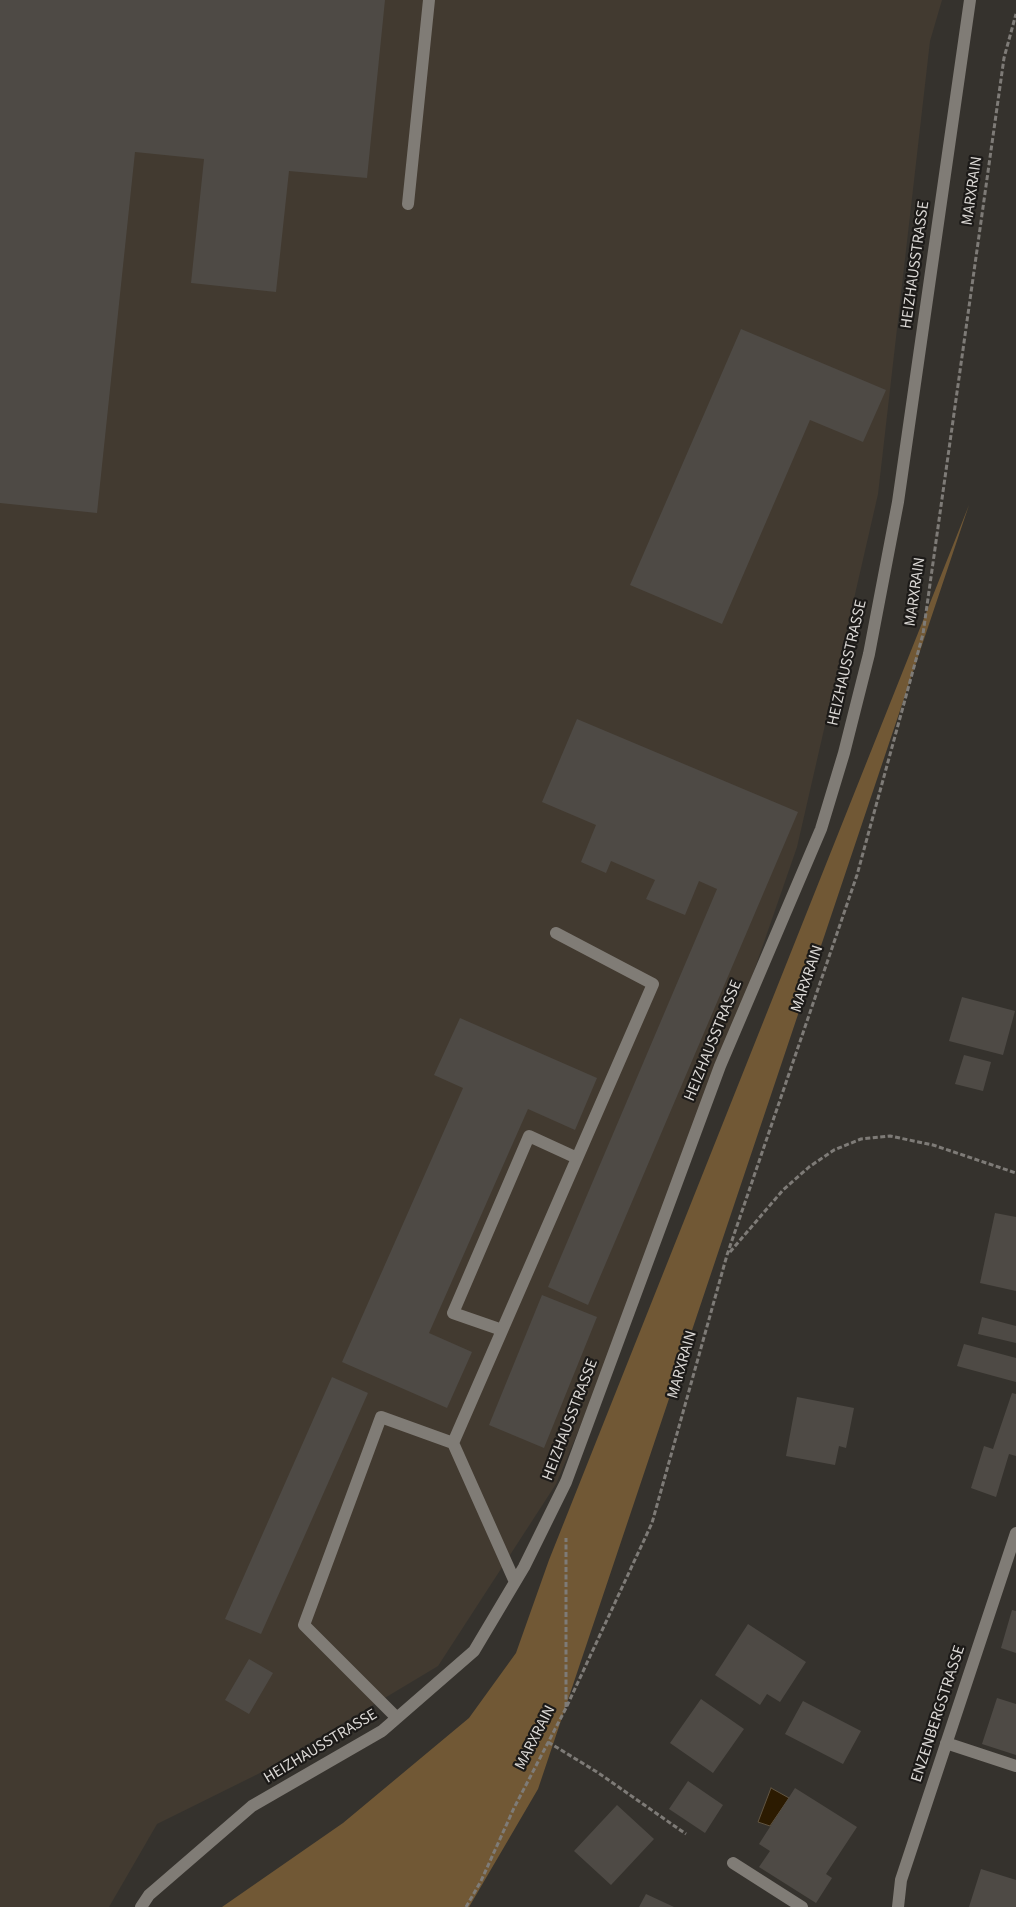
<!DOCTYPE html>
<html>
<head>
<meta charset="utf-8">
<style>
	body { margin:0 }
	canvas { display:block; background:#35322d }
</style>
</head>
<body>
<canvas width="1016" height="1907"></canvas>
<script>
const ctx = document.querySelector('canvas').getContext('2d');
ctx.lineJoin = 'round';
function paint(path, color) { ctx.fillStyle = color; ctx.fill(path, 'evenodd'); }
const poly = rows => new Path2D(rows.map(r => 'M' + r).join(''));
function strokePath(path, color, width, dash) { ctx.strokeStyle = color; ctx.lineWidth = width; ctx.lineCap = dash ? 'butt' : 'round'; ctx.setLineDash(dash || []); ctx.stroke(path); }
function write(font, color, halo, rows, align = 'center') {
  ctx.font = font + ' "Source Sans 3",sans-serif'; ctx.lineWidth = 4.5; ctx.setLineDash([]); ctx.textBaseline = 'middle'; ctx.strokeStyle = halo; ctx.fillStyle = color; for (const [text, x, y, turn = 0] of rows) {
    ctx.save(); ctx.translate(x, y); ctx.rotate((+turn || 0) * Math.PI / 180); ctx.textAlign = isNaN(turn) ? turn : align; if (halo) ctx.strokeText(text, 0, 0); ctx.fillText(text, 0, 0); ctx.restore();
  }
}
paint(poly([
	[0,0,942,0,930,41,878,494,797,847,672,1207,556,1484,438,1666,258,1774,157,1824,109,1907,0,1907]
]), '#423a30');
paint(poly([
	[969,505,538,1789,469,1907,222,1907,343,1823,469,1718,516,1653,549,1560]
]), '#715835');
const water = poly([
	[771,1788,789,1798,770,1826,758,1822,771,1788]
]);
paint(water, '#2c1b01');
strokePath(water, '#605441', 1);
paint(poly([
	[0,0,385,0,367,178,289,171,276,292,191,283,204,159,135,152,97,513,0,503],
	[741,329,886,390,863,442,810,420,722,624,630,585],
	[577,719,798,812,588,1305,548,1287,717,889,699,881,685,915,646,899,655,880,611,861,606,873,581,862,596,825,542,802],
	[962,997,1015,1011,1003,1055,949,1041],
	[460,1018,597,1078,575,1130,528,1109,429,1333,472,1352,447,1408,342,1362,463,1088,434,1075],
	[964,1055,991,1062,983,1091,955,1084],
	[995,1213,1016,1217,1016,1291,980,1283],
	[542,1295,597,1317,544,1448,489,1425],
	[982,1317,1016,1326,1016,1343,978,1334],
	[964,1344,1016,1358,1016,1382,957,1366],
	[332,1377,368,1393,261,1634,225,1619],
	[1012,1393,1016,1394,1016,1456,1009,1454,996,1497,971,1488,984,1446,993,1449],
	[797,1397,854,1408,846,1448,839,1446,835,1465,786,1456],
	[1012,1610,1016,1611,1016,1653,1001,1648],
	[748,1624,806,1662,780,1702,767,1694,760,1705,715,1675],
	[249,1659,273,1673,249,1714,225,1700],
	[997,1698,1016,1704,1016,1755,982,1744],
	[701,1699,744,1729,713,1773,670,1743],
	[803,1701,861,1731,843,1764,785,1734],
	[688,1781,723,1805,705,1833,669,1809],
	[795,1788,857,1827,826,1874,832,1878,816,1903,759,1867,770,1851,759,1844],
	[617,1805,654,1839,611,1885,574,1851],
	[981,1869,1016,1880,1016,1907,969,1907],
	[646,1894,674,1907,639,1907]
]), '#4e4a45');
strokePath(poly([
	[730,1252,783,1190,809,1167,834,1150,861,1139,890,1136,933,1145,1016,1173],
	[566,1707,566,1538],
	[548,1742,597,1772,686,1834],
	[466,1907,481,1881,514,1808,566,1708,652,1523,727,1255,857,875,923,634,1004,58,1016,14]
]), '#7e7b77', 3, [5, 2.5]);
strokePath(poly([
	[408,204,429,0],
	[502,1330,453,1313,529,1136,577,1158],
	[453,1443,653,984,556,933],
	[397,1718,304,1625,381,1417,453,1443,515,1582],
	[946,1743,1016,1766],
	[733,1863,802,1907],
	[141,1907,149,1895,252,1806,382,1731,474,1651,524,1567,566,1482,720,1066,821,829,844,753,869,654,898,502,970,0],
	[898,1907,901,1880,1016,1533]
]), '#807c76', 12);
write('16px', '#dbd8d5', '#1c1a18', [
	["MARXRAIN",973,191,-82],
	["HEIZHAUSSTRASSE",916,265,-82],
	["MARXRAIN",916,592,-82],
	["HEIZHAUSSTRASSE",848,663,-77],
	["MARXRAIN",808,979,-71],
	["HEIZHAUSSTRASSE",714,1041,-68],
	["MARXRAIN",683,1365,-74],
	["HEIZHAUSSTRASSE",571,1420,-69],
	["ENZENBERGSTRASSE",939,1714,-72],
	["MARXRAIN",536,1738,-63],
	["HEIZHAUSSTRASSE",321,1747,-31]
]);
</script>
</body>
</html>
